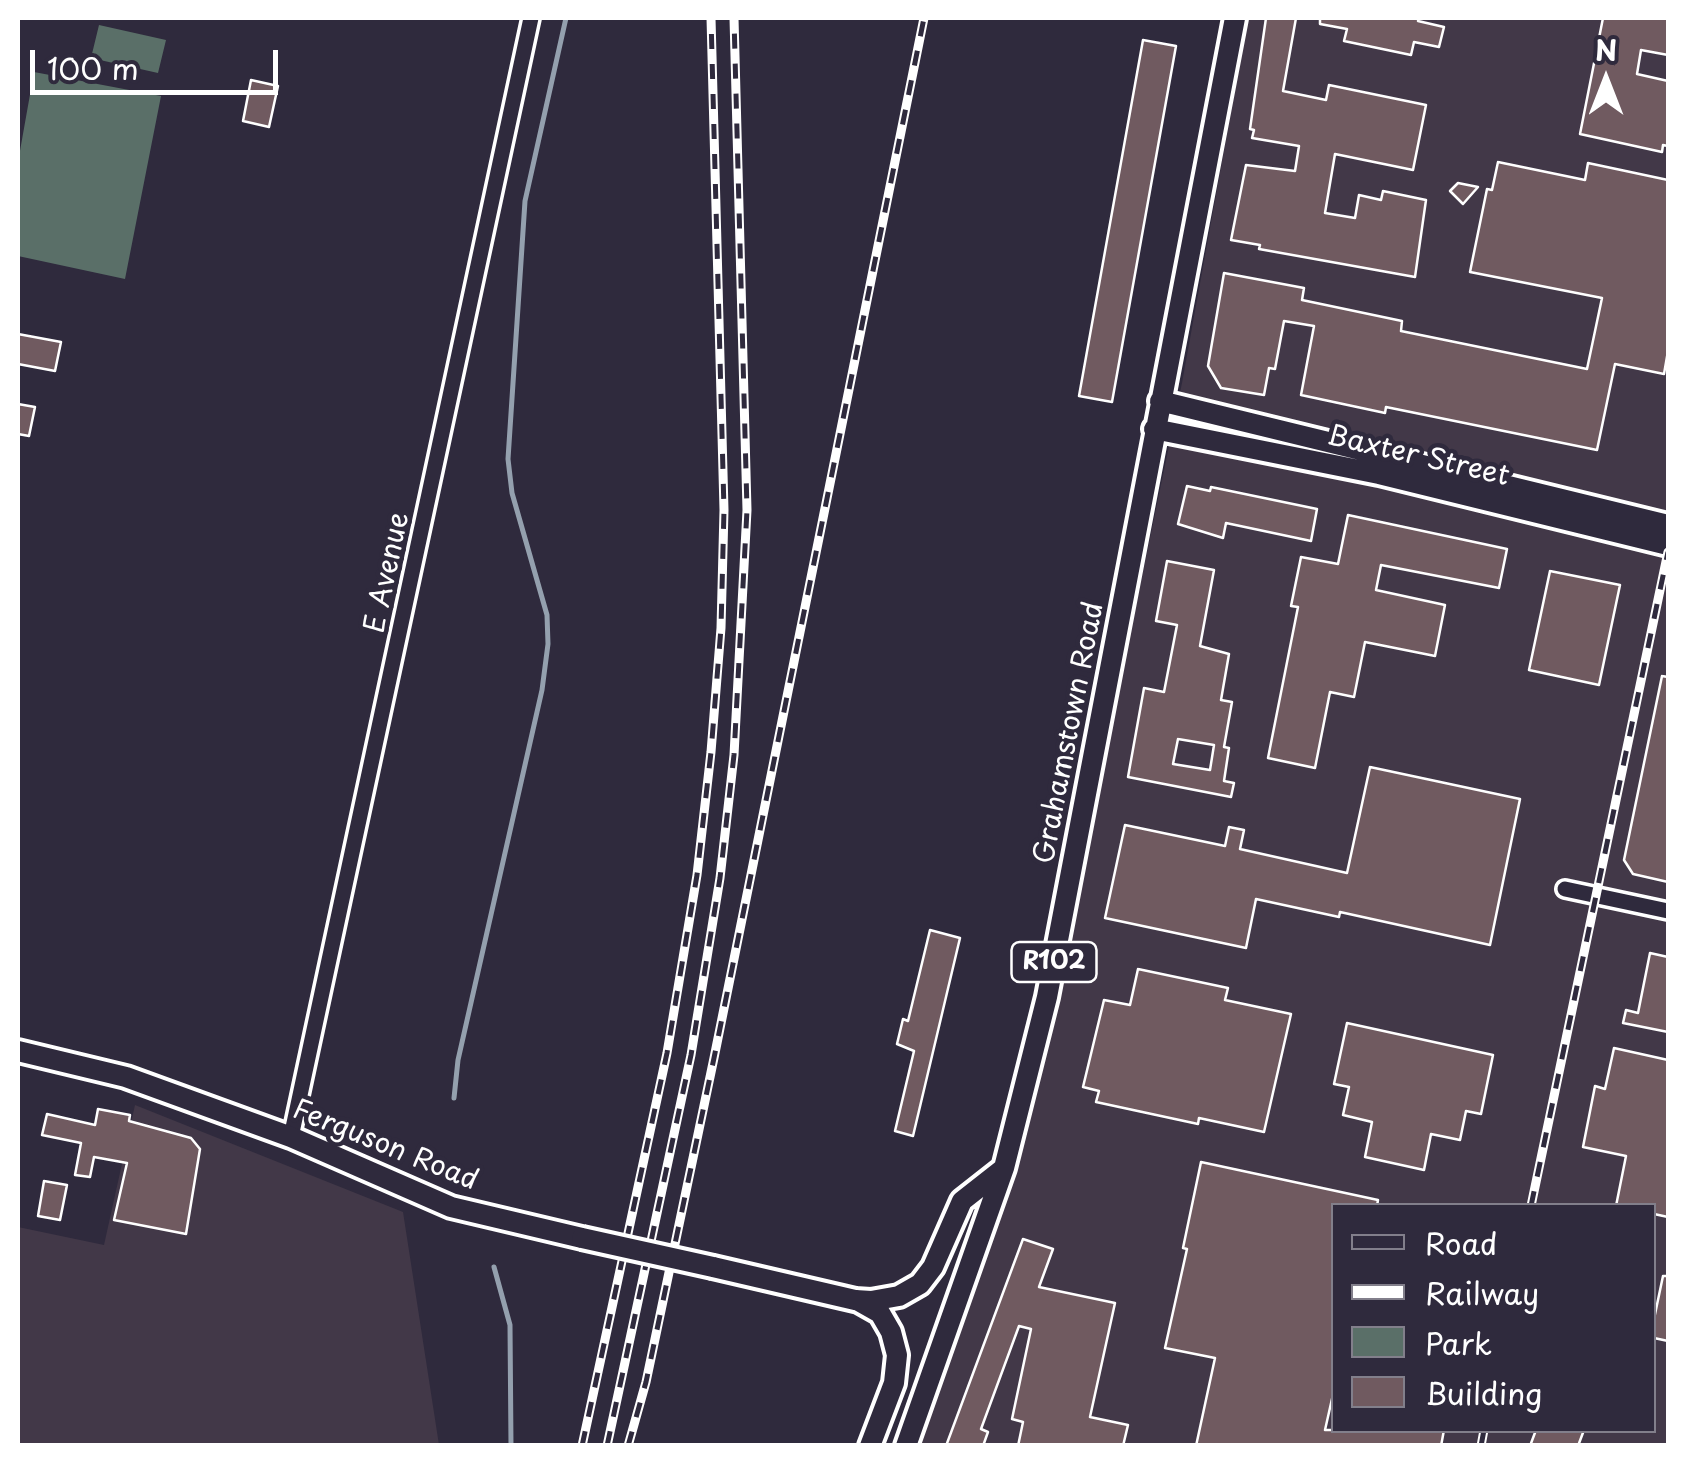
<!DOCTYPE html>
<html>
<head>
<meta charset="utf-8">
<style>
	body { margin:0 }
	#map { position:relative; width:1686px; height:1463px; overflow:hidden; background:#2f2a3d; font-family:"Playpen Sans",sans-serif }
	canvas { display:block }
	.frame { position:absolute; inset:0; border:20px solid #fff; pointer-events:none }
	.legend { position:absolute; left:1331px; top:1203px; width:325px; height:230px; box-sizing:border-box; background:#2f2a3d; border:2px solid #827f8b; margin:0; padding:12px 18px; list-style:none; font-size:30px; color:#fff }
	.legend li { display:flex; align-items:center; gap:20px; height:50px }
	.legend b { width:50px; border:2px solid #827f8b }
	.north { position:absolute; left:1556px; top:30px; width:100px; height:100px; -webkit-text-stroke:8px #2f2a3d; paint-order:stroke; rotate:0deg; font-size:28px; font-weight:700; line-height:40px; text-align:center; color:#fff }
	.north::after { content:''; display:block; margin:auto; width:35px; height:45px; background:#fff; clip-path:polygon(50% 0,100% 100%,50% 72%,0 100%) }
	.scale { position:absolute; left:30px; top:50px; width:248px; height:45px; box-sizing:border-box; border:5px solid #fff; border-top:0; padding-left:12px; font-size:30px; line-height:35px; white-space:nowrap; color:#fff; -webkit-text-stroke:8px #2f2a3d; paint-order:stroke }
</style>
</head>
<body>
<div id="map">
<canvas width="1686" height="1463"></canvas>
<div class="frame"></div>
<ul class="legend">
<li><b style="height:12px;background:#2f2a3d"></b>Road</li>
<li><b style="height:12px;background:#fff"></b>Railway</li>
<li><b style="height:28px;background:#5a6f68"></b>Park</li>
<li><b style="height:28px;background:#705a60"></b>Building</li>
</ul>
<div class="north">N</div>
<div class="scale">100 m</div>
</div>
<script>
const ctx = document.querySelector('canvas').getContext('2d');
ctx.lineJoin = 'round';
function paint(path, color) { ctx.fillStyle = color; ctx.fill(path, 'evenodd'); }
const poly = rows => new Path2D(rows.map(r => 'M' + r).join(''));
function strokePath(path, color, width, dash) { ctx.strokeStyle = color; ctx.lineWidth = width; ctx.lineCap = dash ? 'butt' : 'round'; ctx.setLineDash(dash || []); ctx.stroke(path); }
function write(font, color, halo, rows, align = 'center') {
  ctx.font = font + ' "Playpen Sans",sans-serif'; ctx.lineWidth = 9; ctx.setLineDash([]); ctx.textBaseline = 'middle'; ctx.strokeStyle = halo; ctx.fillStyle = color; for (const [text, x, y, turn = 0] of rows) {
    ctx.save(); ctx.translate(x, y); ctx.rotate((+turn || 0) * Math.PI / 180); ctx.textAlign = isNaN(turn) ? turn : align; if (halo) ctx.strokeText(text, 0, 0); ctx.fillText(text, 0, 0); ctx.restore();
  }
}
paint(poly([
	[1248,18,1668,18,1668,1445,916,1446,1027,1134,1182,383],
	[1334,1206,1654,1206,1654,1430,1334,1430],
	[135,1105,403,1212,439,1445,18,1445,18,1227,104,1245]
]), '#423848');
paint(poly([
	[99,25,166,40,158,73,91,58],
	[34,72,161,96,125,279,18,256,18,162]
]), '#5a6f68');
strokePath(poly([
	[454,1098,458,1060,542,690,548,644,547,615,512,493,508,459,525,201,566,18],
	[494,1267,510,1325,511,1446]
]), '#94a0ae', 5);
const building = poly([
	[1266,18,1296,18,1283,91,1326,100,1329,85,1426,105,1413,170,1335,154,1325,213,1355,218,1359,195,1381,200,1383,191,1426,200,1415,277,1259,249,1260,245,1231,240,1246,165,1295,171,1299,146,1252,138,1254,130,1250,129,1266,18],
	[1320,18,1419,18,1418,21,1444,27,1439,47,1414,42,1411,55,1344,41,1347,29,1320,24,1320,18],
	[1603,18,1668,18,1668,55,1641,50,1637,74,1668,81,1668,146,1663,145,1662,152,1580,134,1603,18],
	[1143,40,1176,46,1112,402,1079,396,1143,40],
	[251,80,278,86,269,127,243,121,251,80],
	[1498,162,1585,180,1588,163,1668,180,1668,351,1664,374,1615,364,1597,450,1386,407,1385,413,1301,395,1314,326,1284,321,1275,369,1269,368,1264,395,1221,388,1208,366,1224,273,1304,288,1302,300,1402,321,1401,331,1587,369,1602,298,1470,272,1487,189,1492,190,1498,162],
	[1458,183,1478,187,1463,204,1450,191,1458,183],
	[18,334,61,342,55,371,18,364,18,334],
	[18,404,35,407,29,436,18,434,18,404],
	[1187,486,1210,491,1211,487,1317,509,1311,541,1226,523,1223,538,1178,524,1187,486],
	[1348,515,1507,549,1499,588,1381,565,1376,590,1445,605,1435,656,1365,642,1354,697,1330,692,1315,768,1268,758,1298,607,1291,606,1301,557,1338,564,1348,515],
	[1167,561,1214,570,1200,646,1229,654,1221,700,1232,702,1224,747,1229,748,1224,781,1234,783,1231,797,1128,777,1144,688,1164,692,1177,625,1156,621,1167,561],
	[1178,739,1214,745,1210,770,1173,764,1178,739],
	[1550,571,1620,585,1599,685,1529,670,1550,571],
	[1662,676,1668,677,1668,882,1633,874,1624,860,1662,676],
	[1370,767,1520,799,1490,945,1340,912,1339,917,1256,899,1246,948,1105,918,1125,825,1225,846,1229,827,1244,830,1240,849,1347,873,1370,767],
	[930,930,960,938,913,1136,895,1131,914,1051,897,1044,903,1019,908,1021,930,930],
	[1650,953,1668,957,1668,1032,1623,1023,1626,1010,1638,1013,1650,953],
	[1138,969,1228,988,1225,1000,1291,1014,1264,1132,1199,1118,1198,1124,1096,1102,1099,1091,1083,1087,1104,1000,1130,1005,1138,969],
	[1347,1023,1493,1055,1481,1114,1466,1111,1460,1140,1431,1134,1424,1170,1365,1157,1372,1122,1343,1115,1349,1087,1334,1084,1347,1023],
	[1614,1048,1668,1060,1668,1217,1654,1214,1654,1206,1616,1206,1626,1156,1583,1147,1595,1086,1605,1089,1614,1048],
	[98,1109,130,1115,129,1121,191,1138,200,1149,186,1234,114,1220,127,1163,94,1157,90,1177,75,1175,81,1143,42,1135,47,1114,95,1125,98,1109],
	[1201,1162,1378,1200,1377,1206,1334,1206,1334,1390,1325,1430,1444,1430,1441,1446,1196,1446,1215,1358,1165,1348,1187,1249,1183,1248,1201,1162],
	[44,1181,67,1185,60,1220,38,1216,44,1181],
	[1023,1239,1053,1249,1039,1287,1115,1303,1090,1417,1128,1425,1123,1446,1018,1446,1023,1422,1012,1419,1031,1329,1019,1326,981,1429,988,1432,983,1446,946,1446,1023,1239],
	[1663,1276,1668,1276,1668,1341,1654,1338,1654,1319,1663,1276],
	[1536,1430,1584,1430,1578,1446,1530,1446,1536,1430]
]);
paint(building, '#705a60');
strokePath(building, '#fff', 2.5);
const minor = poly([
	[1565,889,1668,911],
	[291,1137,531,18]
]);
const major = poly([
	[1160,401,1668,525],
	[1154,429,1379,474,1668,545],
	[18,1051,126,1077,291,1137,451,1207,582,1238],
	[713,1267,855,1300,871,1301,899,1296,920,1284,933,1267,962,1201,1004,1168],
	[857,1300,880,1313,891,1332,897,1355,894,1383,870,1446],
	[906,1446,1004,1168,1047,997,1235,18]
]);
strokePath(minor, '#fff', 22);
strokePath(major, '#fff', 28);
strokePath(minor, '#2f2a3d', 15);
strokePath(major, '#2f2a3d', 20);
const rail = poly([
	[1531,1206,1668,552],
	[582,1446,667,1053,697,875,711,752,721,628,724,510,711,18],
	[607,1446,691,1055,720,878,734,755,747,510,734,18],
	[628,1446,646,1382,714,1058,924,18],
	[1481,1446,1484,1430]
]);
strokePath(rail, '#fff', 9);
strokePath(rail, '#2f2a3d', 5, [15]);
const majorBridge = poly([
	[582,1238,713,1267]
]);
strokePath(majorBridge, '#fff', 28, []);
strokePath(majorBridge, '#2f2a3d', 20);
for (const [x, y, w] of [
	[1054,962,85]
]) { const box = new Path2D(); box.roundRect(x - w / 2, y - 20, w, 40, 8); ctx.fillStyle = '#2f2a3d'; ctx.fill(box); strokePath(box, '#fff', 2.5); }
write('bold 25px', '#fff', null, [
	["R102",1054,962]
]);
write('28px', '#fff', '#2f2a3d', [
	["Baxter Street",1418,457,13],
	["E Avenue",388,573,-78],
	["Grahamstown Road",1070,733,-79],
	["Ferguson Road",385,1146,22]
]);
</script>
</body>
</html>
